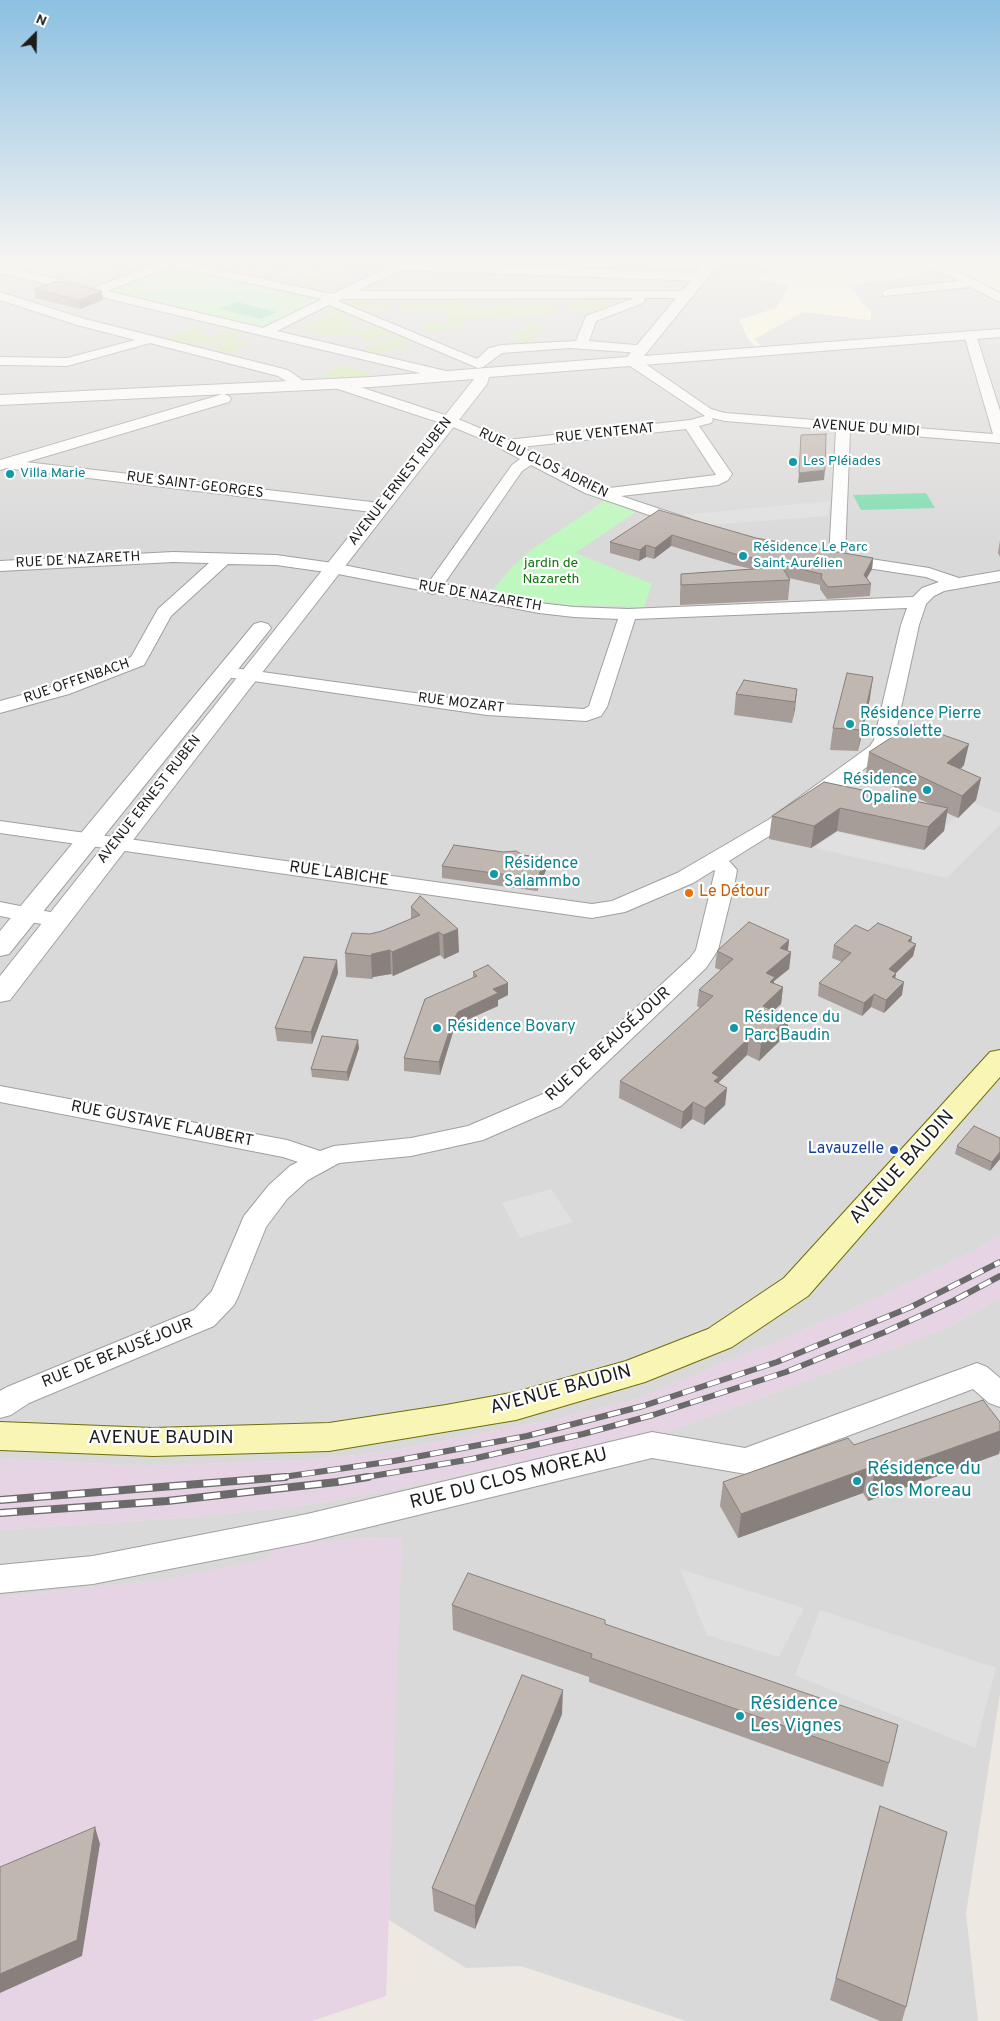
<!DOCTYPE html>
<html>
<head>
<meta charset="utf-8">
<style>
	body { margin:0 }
	#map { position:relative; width:1000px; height:2021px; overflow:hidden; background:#ede8e1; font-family:Overpass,sans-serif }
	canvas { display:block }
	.north { position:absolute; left:10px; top:10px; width:50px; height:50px; -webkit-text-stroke:4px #fff; paint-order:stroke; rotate:23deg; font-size:14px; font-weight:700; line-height:20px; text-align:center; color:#1c1c1c }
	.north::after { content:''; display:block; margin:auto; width:18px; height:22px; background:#1c1c1c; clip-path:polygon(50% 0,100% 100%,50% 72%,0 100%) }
</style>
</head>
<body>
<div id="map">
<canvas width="1000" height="2021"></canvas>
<div class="north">N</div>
</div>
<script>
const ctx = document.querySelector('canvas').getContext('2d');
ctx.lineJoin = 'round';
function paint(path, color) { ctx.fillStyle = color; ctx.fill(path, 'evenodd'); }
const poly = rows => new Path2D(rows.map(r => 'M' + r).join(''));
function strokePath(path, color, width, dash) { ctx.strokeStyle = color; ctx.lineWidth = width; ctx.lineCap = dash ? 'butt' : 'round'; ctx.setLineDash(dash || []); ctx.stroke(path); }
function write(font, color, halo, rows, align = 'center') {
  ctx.font = font + ' Overpass,sans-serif'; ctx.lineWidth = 4.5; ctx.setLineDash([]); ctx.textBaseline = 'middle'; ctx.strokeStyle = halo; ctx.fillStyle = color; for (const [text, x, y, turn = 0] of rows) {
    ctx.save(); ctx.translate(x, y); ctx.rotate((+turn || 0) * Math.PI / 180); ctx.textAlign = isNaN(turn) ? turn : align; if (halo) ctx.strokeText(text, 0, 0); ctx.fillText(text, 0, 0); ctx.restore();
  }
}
paint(poly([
	[0,261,1000,261,1000,1236,973,1251,882,1296,765,1347,750,1352,638,1399,558,1419,386,1452,311,1460,146,1466,0,1459],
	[1000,1298,1000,1694,966,1913,978,2021,686,2021,521,1966,466,1968,389,1920,391,1799,402,1538,352,1539,272,1548,271,1558,165,1580,0,1597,0,1530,194,1517,314,1504,411,1486,541,1457,650,1437,755,1400,942,1330]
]), '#dad9d9');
paint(poly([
	[1000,1236,1000,1298,942,1330,755,1400,650,1437,541,1457,411,1486,314,1504,194,1517,0,1530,0,1459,146,1466,311,1460,386,1452,558,1419,638,1399,750,1352,765,1347,882,1296,973,1251],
	[402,1538,386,1996,312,2021,0,2021,0,1597,165,1580,270,1558,272,1548,352,1539]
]), '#e6d3e4');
paint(poly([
	[737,261,914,261,936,268,906,276,909,277,848,285,864,305,871,310,871,320,803,312,755,339,763,348,757,348,749,340,739,320,776,308,790,285,757,279,774,268],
	[937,261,1000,261,1000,292,956,268]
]), '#fefbd9');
paint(poly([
	[11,261,83,261,67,268,75,267,93,271,86,275,67,271,48,276,0,264],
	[93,261,109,261,140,268,136,270,123,266,108,272,81,265],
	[229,261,275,261,317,270,335,264,349,266,342,269,348,272,344,274,332,270,328,272,337,274,304,288,298,286,308,282,293,278,297,277,291,275,275,281,270,280,277,277,273,276,293,267,283,265,266,272,251,268,239,273,233,272,243,267,233,265,238,263],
	[452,298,460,298,461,304,468,304,469,308,490,307,505,305,505,303,511,303,511,306,548,305,547,301,552,298,554,313,461,321,464,327,469,326,440,330,421,335,418,334,428,331,419,325,438,320,439,323,450,322,445,313,437,311,401,310,402,304,452,304],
	[347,299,371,299,372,305,389,304,388,309,359,309,341,302],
	[569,301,607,302,608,308,603,310,564,312,563,306,569,305],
	[326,307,330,307,349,315,343,318,354,322,349,327,358,331,374,326,396,336,377,338,368,342,360,340,364,337,346,333,336,338,313,333,302,336,317,329,292,324,295,322,310,325,327,316,335,316,330,314,332,312,322,309],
	[526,324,536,324,544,332,535,333,533,335,537,341,528,342,530,345,486,349,485,347,520,343,512,332,530,329],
	[192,327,204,330,198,333,212,337,229,329,234,331,223,336,227,337,239,332,245,333,233,339,251,344,227,354,211,350,220,346,217,345,225,340,222,339,202,348,200,347,206,344,198,342,191,345,165,338],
	[399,337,409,341,397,345,409,350,405,351,395,348,380,355,362,351,378,343],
	[344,365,359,370,373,373,360,379,342,380,321,376]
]), '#cde7a7');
paint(poly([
	[170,266,319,300,260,327,109,290],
	[607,499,637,511,575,553,652,584,644,607,568,605,489,594,514,565,535,547]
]), '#bff8be');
paint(poly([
	[237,302,277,312,260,319,220,309],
	[926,493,935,508,861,510,853,495]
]), '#80dcaf');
paint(poly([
	[193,402,198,404,0,462,0,458],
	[830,501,828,516,707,525,680,515],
	[973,803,1000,813,1000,825,947,878,815,848,837,832,916,850],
	[551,1189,573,1222,520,1238,502,1203],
	[680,1569,804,1608,779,1657,707,1635],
	[820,1610,996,1668,975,1748,795,1675]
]), '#e0e0e0');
const minor = poly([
	[163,261,179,261,332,294,388,267,370,263,368,261,701,273,707,277,701,281,401,270,357,291,691,291,693,294,687,298,644,298,645,300,643,303,596,321,589,341,646,346,648,349,646,352,641,353,570,348,502,353,483,367,478,368,329,305,277,331,450,372,452,375,445,379,0,273,0,265,93,288,163,261],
	[171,266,322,299,263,328,107,291,171,266],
	[634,298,586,316,576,341,502,345,489,348,477,359,338,301,342,299,634,298],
	[920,261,936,261,946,265,1000,293,1000,302,970,287,884,296,882,293,888,289,959,281,920,261],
	[0,292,85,319,288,370,309,385,307,388,297,388,278,376,150,343,67,366,0,365,0,357,67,358,135,340,77,325,0,300,0,292],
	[970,331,976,335,1000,411,1000,443,850,431,845,555,929,568,959,578,1000,571,1000,581,944,591,934,596,926,604,919,625,894,740,885,754,782,828,729,861,737,870,735,881,718,950,706,968,561,1106,483,1140,411,1156,339,1163,308,1180,287,1199,266,1227,238,1297,234,1305,214,1326,29,1403,11,1415,0,1418,0,1391,7,1387,194,1310,212,1291,244,1216,269,1185,290,1166,298,1162,283,1157,0,1102,0,1086,287,1140,320,1151,334,1146,411,1138,468,1126,543,1094,690,958,696,950,715,871,714,870,693,883,625,912,592,918,0,833,0,821,592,904,612,901,677,873,768,820,870,746,874,740,901,625,907,608,635,619,607,707,601,716,586,721,487,715,226,677,220,676,217,672,220,668,226,667,487,703,584,709,589,706,618,619,574,617,539,613,436,593,432,594,425,591,333,573,276,565,228,564,171,616,144,665,69,694,0,713,0,701,55,686,131,657,158,609,209,563,173,562,0,571,0,561,173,552,276,555,333,563,429,582,512,465,520,459,489,442,453,427,332,387,330,384,332,381,342,381,463,421,507,440,690,420,705,416,627,364,625,361,632,357,637,358,711,409,725,413,993,434,964,335,970,331],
	[712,418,725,421,836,430,829,558,831,561,841,564,926,577,939,582,922,588,913,597,628,609,574,607,539,603,444,584,522,471,531,465,585,493,678,525,690,525,692,522,690,519,621,496,718,485,728,480,732,474,699,426,711,423,713,420,712,418],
	[686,429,716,475,601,489,521,447,686,429],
	[10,459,17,461,380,503,386,505,388,508,386,511,380,513,13,469,8,468,3,463,5,460,10,459],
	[0,902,65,915,68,920,65,925,57,927,0,916,0,902],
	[977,1363,987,1367,1000,1378,1000,1407,989,1403,973,1389,746,1474,652,1458,307,1542,93,1584,0,1593,0,1565,93,1556,307,1514,652,1432,745,1448,977,1363]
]);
const tertiary = poly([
	[707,261,721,261,644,356,1000,329,1000,337,489,377,487,384,247,692,10,1000,0,1002,0,976,474,379,371,387,0,405,0,395,371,377,627,357,707,261],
	[223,394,229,396,231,399,229,402,0,470,0,460,223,394],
	[261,622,268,624,271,628,268,632,9,954,0,956,0,931,254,624,261,622]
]);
const secondary = poly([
	[1000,1050,1000,1077,808,1296,732,1347,645,1382,516,1420,329,1451,153,1456,0,1450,0,1422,153,1428,329,1423,446,1405,516,1392,626,1361,708,1329,784,1278,990,1052,1000,1050]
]);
strokePath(minor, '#a0a0a0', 2);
strokePath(tertiary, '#a0a0a0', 2);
strokePath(secondary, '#6e6f07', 2);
paint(minor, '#fff');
paint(tertiary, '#fff');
paint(secondary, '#f8f5b5');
const railFar1 = poly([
	[276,1478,394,1461,527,1436,643,1406,777,1362,911,1307,1000,1262],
	[361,1478,472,1459,583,1434,653,1415,786,1372,885,1332,953,1301,1000,1276]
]);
const rail = poly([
	[0,1500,285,1477],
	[0,1513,167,1501,337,1482,368,1477]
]);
strokePath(railFar1, '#6a6a6a', 6);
strokePath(rail, '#6a6a6a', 8);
strokePath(railFar1, '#fff', 4.5, [13]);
strokePath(rail, '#fff', 5.5, [17]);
paint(poly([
	[34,289,103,300,80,309,35,298],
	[659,510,756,538,873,558,872,569,867,578,871,584,870,596,827,599,820,589,820,585,789,578,790,580,788,600,680,605,680,594,681,574,752,569,734,565,671,546,654,559,646,557,639,561,610,553,610,542],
	[1000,540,1000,557,998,553],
	[797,689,792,723,734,715,736,694],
	[870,698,858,751,830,750,833,728],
	[869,752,964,765,961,769,981,778,976,800,958,818,947,813,944,831,924,850,837,831,811,848,769,839,772,816,824,782,930,804,866,774],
	[503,852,546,870,537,891,442,878,442,866],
	[420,896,459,952,444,959,440,955,393,976,391,974,373,977,372,979,346,977,345,953,370,934,382,931,411,919,411,907],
	[868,931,911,942,916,944,913,956,896,973,895,978,902,995,884,1013,871,1007,862,1016,818,996,819,983,842,962,832,958,834,945],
	[789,940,788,951,791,952,789,969,774,981,774,983,783,987,781,1004,774,1010,787,1034,759,1061,747,1055,718,1083,727,1088,725,1105,704,1125,692,1119,681,1129,619,1098,620,1081,700,1008,697,1006,699,990,721,970,715,968,717,951],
	[473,972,508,995,498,1000,498,1006,458,1024,453,1032,440,1075,404,1071,404,1058,473,977],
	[338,973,312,1044,277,1041,275,1028],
	[359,1048,348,1081,312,1077,311,1069],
	[1000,1138,1000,1159,990,1171,955,1154,957,1146],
	[1000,1422,1000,1449,999,1454,868,1501,863,1493,738,1538,720,1506,723,1482,854,1445],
	[452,1605,605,1624,889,1763,883,1787,589,1682,589,1677,453,1630],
	[562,1714,475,1929,434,1911,432,1888],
	[880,1806,906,2007,902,2021,880,2021,830,2000]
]), '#a69d98');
paint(poly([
	[102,291,103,300,80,309,79,300],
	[825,470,824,480,798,483,799,473],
	[672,535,671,546,654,559,655,548],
	[646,545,646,557,639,561,640,550],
	[873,558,872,569,863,584,864,575],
	[873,677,870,698,858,751,861,730],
	[797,689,795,710,792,723,795,702],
	[969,744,964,765,943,785,947,763],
	[981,778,976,800,958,818,962,796],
	[840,808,837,831,811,848,814,826],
	[948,808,944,831,924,850,928,827],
	[546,858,546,870,537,891,537,879],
	[458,929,459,952,444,959,443,935],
	[439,932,440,955,393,976,392,952],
	[912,937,910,950,916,944,913,956,896,973,894,985,889,969,908,941],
	[789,940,787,956,791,952,789,969,774,981,773,993,766,973,780,948],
	[390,950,391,974,373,977,372,979,371,956,372,954],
	[337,960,338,973,312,1044,311,1032],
	[904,982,902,995,884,1013,886,1000],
	[508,983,508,995,498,1000,498,1006,458,1024,453,1032,440,1075,439,1062,453,1020,458,1012,493,989],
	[783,987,781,1004,761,1022,763,1006],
	[874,994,871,1007,862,1016,864,1003],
	[789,1017,787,1034,759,1061,761,1044],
	[749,1038,747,1055,718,1083,717,1093,712,1073],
	[358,1040,359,1048,348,1081,347,1072],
	[727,1088,725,1105,704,1125,705,1108],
	[693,1102,692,1119,681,1129,683,1112],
	[1000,1152,1000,1159,990,1171,992,1162],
	[1000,1431,1000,1449,999,1454,868,1501,874,1476],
	[868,1468,863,1493,738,1538,741,1514],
	[563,1690,562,1714,475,1929,475,1906],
	[95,1827,100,1844,82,1956,0,1993,0,1974]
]), '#87807c');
const building = poly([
	[58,281,102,291,79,300,34,289,58,281],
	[826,434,825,470,799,473,801,435,826,434],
	[659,510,756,538,873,558,864,575,871,584,828,587,821,578,822,574,735,554,672,535,655,548,646,545,640,550,610,542,659,510],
	[782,567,790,580,681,585,681,574,782,567],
	[847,673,873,677,861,730,833,728,847,673],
	[744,680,797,689,795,702,736,694,744,680],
	[912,724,969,744,947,763,981,778,962,796,869,752,912,724],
	[824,782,948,808,928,827,840,808,814,826,772,816,824,782],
	[454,845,503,852,516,851,523,855,546,858,537,879,442,866,454,845],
	[420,896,458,929,443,935,439,932,392,952,390,950,372,954,371,956,345,953,352,933,370,934,382,931,420,915,411,907,420,896],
	[749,922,789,940,780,948,791,952,766,973,775,977,770,982,783,987,763,1006,789,1017,761,1044,749,1038,712,1073,719,1077,714,1081,727,1088,705,1108,693,1102,683,1112,620,1081,713,996,699,990,733,959,717,951,749,922],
	[878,923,912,937,908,941,916,944,889,969,896,973,892,977,904,982,886,1000,874,994,864,1003,819,983,851,953,834,945,855,925,868,931,878,923],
	[304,957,337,960,311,1032,275,1028,304,957],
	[488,965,508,983,493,989,498,993,458,1012,453,1020,439,1062,404,1058,425,999,477,976,473,972,488,965],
	[322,1036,358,1040,347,1072,311,1069,322,1036],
	[974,1126,1000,1138,1000,1152,992,1162,957,1146,974,1126],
	[983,1400,1000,1422,1000,1431,874,1476,868,1468,741,1514,723,1482,848,1438,854,1445,983,1400],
	[468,1573,605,1620,605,1624,898,1725,889,1763,591,1658,592,1654,452,1605,468,1573],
	[522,1675,563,1690,475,1906,432,1888,522,1675],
	[880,1806,947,1832,906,2007,836,1978,880,1806],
	[95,1827,77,1940,0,1974,0,1867,95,1827]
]);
paint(building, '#c1b7b1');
strokePath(building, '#87807c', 1);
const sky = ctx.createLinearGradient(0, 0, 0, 544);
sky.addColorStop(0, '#8cc0e2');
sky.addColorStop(0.48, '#f7f5f2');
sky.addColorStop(1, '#f7f5f200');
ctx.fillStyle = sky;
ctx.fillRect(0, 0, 1000, 544);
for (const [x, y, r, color] of [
	[793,462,5,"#0f9aa8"],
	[10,474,5,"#0f9aa8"],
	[743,556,5,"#0f9aa8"],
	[850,724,5,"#0f9aa8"],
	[927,790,5,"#0f9aa8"],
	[494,874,5,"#0f9aa8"],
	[689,893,5,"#e8710a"],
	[437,1028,5,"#0f9aa8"],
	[734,1028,5,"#0f9aa8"],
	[894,1150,5,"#1a4fb4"],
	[857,1481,5,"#0f9aa8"],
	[740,1716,5,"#0f9aa8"]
]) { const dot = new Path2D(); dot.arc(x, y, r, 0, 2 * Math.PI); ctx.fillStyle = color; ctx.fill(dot); strokePath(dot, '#fff', 2); }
write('14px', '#1c1c1c', '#fff', [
	["AVENUE DU MIDI",866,429,4],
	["RUE VENTENAT",605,434,-6],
	["RUE DU CLOS ADRIEN",543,464,26],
	["AVENUE ERNEST RUBEN",401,482,-52],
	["RUE SAINT-GEORGES",195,486,7],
	["RUE DE NAZARETH",78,561,-3],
	["RUE DE NAZARETH",480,597,10],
	["RUE OFFENBACH",77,682,-19],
	["RUE MOZART",461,704,7],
	["AVENUE ERNEST RUBEN",150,800,-52]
]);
write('14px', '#0d838f', '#fff', [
	["Les Pléiades",803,462],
	["Villa Marie",20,474],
	["Résidence Le Parc",753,548],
	["Saint-Aurélien",753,564]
], 'left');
write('14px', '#0f760d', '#fff', [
	["jardin de",551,564],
	["Nazareth",551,580]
]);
write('16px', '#0d838f', '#fff', [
	["Résidence Pierre",860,715],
	["Brossolette",860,733],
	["Résidence",917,781,"right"],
	["Opaline",917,799,"right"],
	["Résidence",504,865],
	["Salammbo",504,883],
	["Résidence du",744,1019],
	["Parc Baudin",744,1037],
	["Résidence Bovary",447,1028]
], 'left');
write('16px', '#1c1c1c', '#fff', [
	["RUE LABICHE",339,875,8],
	["RUE DE BEAUSÉJOUR",609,1045,-42],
	["RUE GUSTAVE FLAUBERT",162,1125,11],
	["RUE DE BEAUSÉJOUR",118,1354,-22]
]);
write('16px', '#c56008', '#fff', [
	["Le Détour",699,893]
], 'left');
write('16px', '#164399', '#fff', [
	["Lavauzelle",884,1150]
], 'right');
write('19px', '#1c1c1c', '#fff', [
	["AVENUE BAUDIN",903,1168,-48],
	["AVENUE BAUDIN",561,1391,-15],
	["AVENUE BAUDIN",161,1439],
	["RUE DU CLOS MOREAU",509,1480,-14]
]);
write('19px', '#0d838f', '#fff', [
	["Résidence du",867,1470],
	["Clos Moreau",867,1492],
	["Résidence",750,1705],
	["Les Vignes",750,1727]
], 'left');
</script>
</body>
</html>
